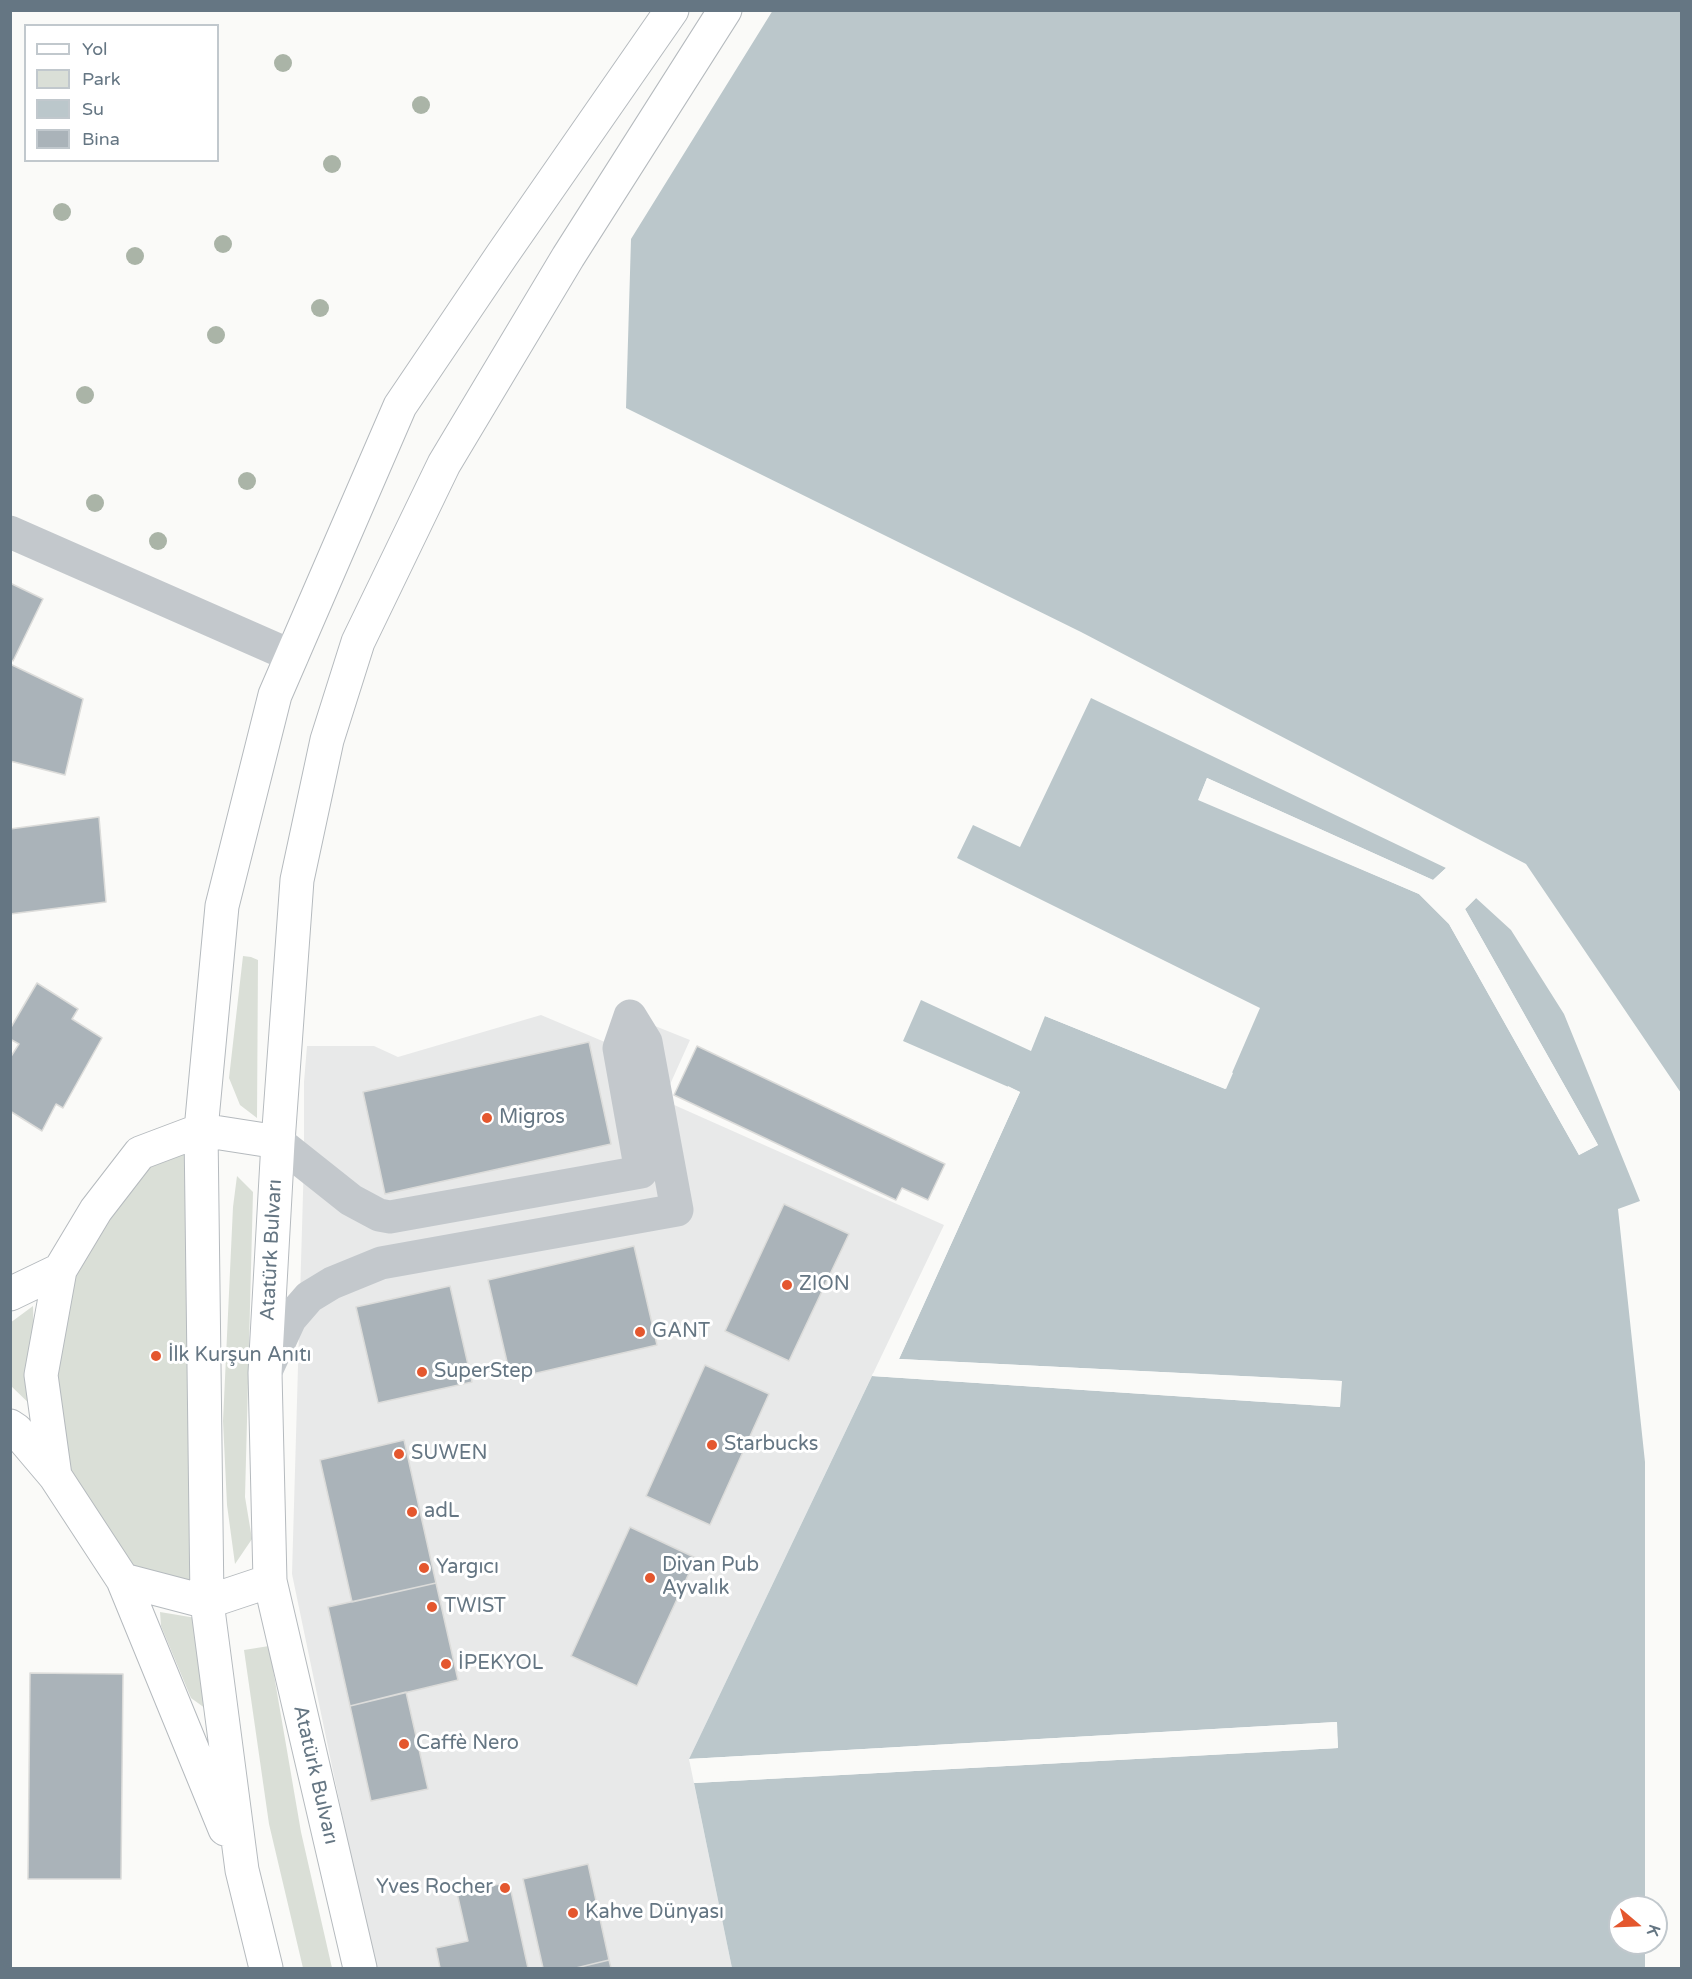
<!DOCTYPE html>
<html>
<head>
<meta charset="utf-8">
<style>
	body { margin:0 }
	#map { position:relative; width:1692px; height:1979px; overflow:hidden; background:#fafaf8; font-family:"Varela Round",sans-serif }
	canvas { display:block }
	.frame { position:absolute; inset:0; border:12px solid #657683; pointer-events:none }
	.legend { position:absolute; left:24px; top:24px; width:195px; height:138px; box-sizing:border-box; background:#fff; border:2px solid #c1c8cd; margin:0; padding:8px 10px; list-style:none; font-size:18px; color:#657683 }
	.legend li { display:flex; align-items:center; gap:12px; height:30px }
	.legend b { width:30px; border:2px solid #c1c8cd }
	.north { position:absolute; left:1608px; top:1895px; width:60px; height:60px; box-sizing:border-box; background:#fff; border:2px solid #c1c8cd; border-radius:50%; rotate:109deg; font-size:16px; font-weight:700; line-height:24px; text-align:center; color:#657683 }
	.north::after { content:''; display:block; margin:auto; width:21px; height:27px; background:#e4572e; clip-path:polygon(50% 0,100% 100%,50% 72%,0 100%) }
</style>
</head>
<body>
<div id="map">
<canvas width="1692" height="1979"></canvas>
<div class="frame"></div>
<ul class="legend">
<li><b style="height:8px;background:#fff"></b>Yol</li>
<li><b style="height:16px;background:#dadfd7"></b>Park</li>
<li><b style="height:16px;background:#bbc7cb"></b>Su</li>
<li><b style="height:16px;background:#aab3b9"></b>Bina</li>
</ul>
<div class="north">K</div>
</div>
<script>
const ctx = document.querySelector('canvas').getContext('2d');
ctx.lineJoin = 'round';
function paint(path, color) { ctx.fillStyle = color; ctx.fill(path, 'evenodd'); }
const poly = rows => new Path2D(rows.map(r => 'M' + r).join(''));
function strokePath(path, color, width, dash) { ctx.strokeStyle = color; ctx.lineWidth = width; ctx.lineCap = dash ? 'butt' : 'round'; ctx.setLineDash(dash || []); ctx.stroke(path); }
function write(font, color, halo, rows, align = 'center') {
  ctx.font = font + ' "Varela Round",sans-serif'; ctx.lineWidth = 6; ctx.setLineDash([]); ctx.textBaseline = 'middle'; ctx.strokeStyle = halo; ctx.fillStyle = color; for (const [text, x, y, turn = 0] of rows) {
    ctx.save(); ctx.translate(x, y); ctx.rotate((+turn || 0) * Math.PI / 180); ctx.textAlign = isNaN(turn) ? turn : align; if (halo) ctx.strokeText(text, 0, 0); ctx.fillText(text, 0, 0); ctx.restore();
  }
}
paint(poly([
	[541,1015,619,1048,630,1016,690,1040,663,1100,944,1225,689,1759,732,1968,374,1968,292,1574,304,1159,304,1082,307,1046,374,1046,398,1057]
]), '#e8e9e9');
paint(poly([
	[243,956,251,957,258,960,257,1118,240,1105,229,1078],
	[201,1130,207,1602,123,1580,55,1476,60,1270,140,1153],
	[237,1176,253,1192,245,1497,252,1539,235,1564,227,1505,223,1421,233,1207],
	[33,1306,36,1410,11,1386,10,1323],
	[160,1612,196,1618,209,1711,191,1698,161,1626],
	[269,1646,301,1832,332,1968,303,1968,269,1824,244,1650]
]), '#dadfd7');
paint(poly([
	[773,10,1681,11,1681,1093,1526,864,1081,632,626,408,631,239],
	[1091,698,1446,868,1433,880,1207,778,1199,799,1419,894,1449,924,1579,1155,1598,1145,1465,909,1476,898,1511,930,1564,1014,1640,1201,1618,1209,1645,1462,1645,1907,1620,1907,1620,1943,1645,1943,1645,1968,732,1968,694,1783,1338,1748,1336,1722,689,1759,872,1376,1340,1407,1341,1381,899,1359,1020,1092,903,1041,921,1000,1031,1051,1045,1016,1225,1089,1260,1008,957,858,973,825,1020,847]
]), '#bbc7cb');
paint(poly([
	[1207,778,1433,880,1446,868,1449,870,1432,883,1208,782,1202,798,1421,892,1452,923,1580,1151,1594,1144,1462,910,1462,907,1474,895,1476,898,1465,909,1598,1145,1579,1155,1449,924,1419,894,1198,800],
	[1046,1014,1224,1086,1230,1071,1233,1073,1226,1089,1045,1016],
	[1008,1086,1020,1092,899,1359,1342,1381,1340,1407,872,1376,873,1373,1337,1404,1338,1384,897,1361,896,1358,1016,1093,1007,1089],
	[1337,1722,1338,1748,694,1783,694,1780,1335,1745,1334,1726,690,1762,689,1759]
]), '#fafaf8');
const building = poly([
	[10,583,43,599,13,661,10,659,10,583],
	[10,664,83,699,65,775,10,761,10,664],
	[99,817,106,902,10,914,10,829,99,817],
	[37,983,78,1009,72,1019,102,1038,63,1108,56,1104,42,1131,10,1111,10,1058,19,1044,10,1039,10,1029,37,983],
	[589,1042,611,1144,385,1194,363,1092,589,1042],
	[697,1046,945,1164,928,1200,902,1188,896,1200,674,1095,697,1046],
	[784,1204,849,1234,789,1361,725,1331,784,1204],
	[634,1246,657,1345,511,1379,488,1280,634,1246],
	[450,1286,472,1382,378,1403,356,1307,450,1286],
	[705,1365,769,1394,710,1525,646,1496,705,1365],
	[404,1440,436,1583,352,1602,320,1460,404,1440],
	[630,1527,696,1558,637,1686,571,1656,630,1527],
	[436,1583,458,1680,350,1706,328,1607,436,1583],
	[30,1673,123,1674,121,1879,28,1879,30,1673],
	[406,1692,428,1789,371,1801,350,1706,406,1692],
	[588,1864,609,1960,576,1968,543,1968,523,1879,588,1864],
	[509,1882,528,1968,440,1968,436,1948,468,1941,457,1893,509,1882],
	[609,1960,611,1968,576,1968,609,1960]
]);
paint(building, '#aab3b9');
strokePath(building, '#dcdcda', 1.5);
const major = poly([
	[10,1294,60,1270,96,1210,140,1153,201,1130,278,1142],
	[10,1426,16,1430,55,1476,123,1580,225,1829],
	[55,1476,41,1375,60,1270],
	[123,1580,207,1602,270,1581],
	[266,1968,242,1870,207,1602,201,1130,222,906,275,695,400,406,502,255,672,10],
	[360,1968,270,1581,265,1373,278,1142,297,880,327,740,358,642,444,464,568,257,725,10]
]);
strokePath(major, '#b5babe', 35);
strokePath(poly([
	[10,532,292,656],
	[278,1142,351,1200,379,1215,390,1217,641,1172,619,1048,630,1016],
	[266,1371,290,1319,309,1297,332,1283,381,1263,677,1210,646,1042,630,1016]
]), '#c3c8cc', 33);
strokePath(major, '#fff', 33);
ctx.fillStyle = '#aab4a7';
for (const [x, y] of [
	[283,63],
	[421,105],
	[332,164],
	[62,212],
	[223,244],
	[135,256],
	[320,308],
	[216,335],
	[85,395],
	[247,481],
	[95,503],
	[158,541]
]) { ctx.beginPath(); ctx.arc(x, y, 9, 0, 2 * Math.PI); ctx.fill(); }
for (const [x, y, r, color] of [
	[487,1118,6,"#e4572e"],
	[787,1285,6,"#e4572e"],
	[640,1332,6,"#e4572e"],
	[156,1356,6,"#e4572e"],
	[422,1372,6,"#e4572e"],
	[712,1445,6,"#e4572e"],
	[399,1454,6,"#e4572e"],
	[412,1512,6,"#e4572e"],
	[424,1568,6,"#e4572e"],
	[650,1578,6,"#e4572e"],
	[432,1607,6,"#e4572e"],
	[446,1664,6,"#e4572e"],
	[404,1744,6,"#e4572e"],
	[505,1888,6,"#e4572e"],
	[573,1913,6,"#e4572e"]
]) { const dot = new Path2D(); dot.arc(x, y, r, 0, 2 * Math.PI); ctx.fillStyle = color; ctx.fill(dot); strokePath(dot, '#fff', 2); }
write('20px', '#657683', '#fff', [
	["Migros",499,1118],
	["ZION",799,1285],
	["GANT",652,1332],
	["İlk Kurşun Anıtı",168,1356],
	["SuperStep",434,1372],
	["Starbucks",724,1445],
	["SUWEN",411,1454],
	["adL",424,1512],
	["Divan Pub",662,1566],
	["Ayvalık",662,1589],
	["Yargıcı",436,1568],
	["TWIST",444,1607],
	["İPEKYOL",458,1664],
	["Caffè Nero",416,1744],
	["Yves Rocher",493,1888,"right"],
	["Kahve Dünyası",585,1913]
], 'left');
write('20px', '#657683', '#fff', [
	["Atatürk Bulvarı",272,1250,-87],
	["Atatürk Bulvarı",315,1775,77]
]);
</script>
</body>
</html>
